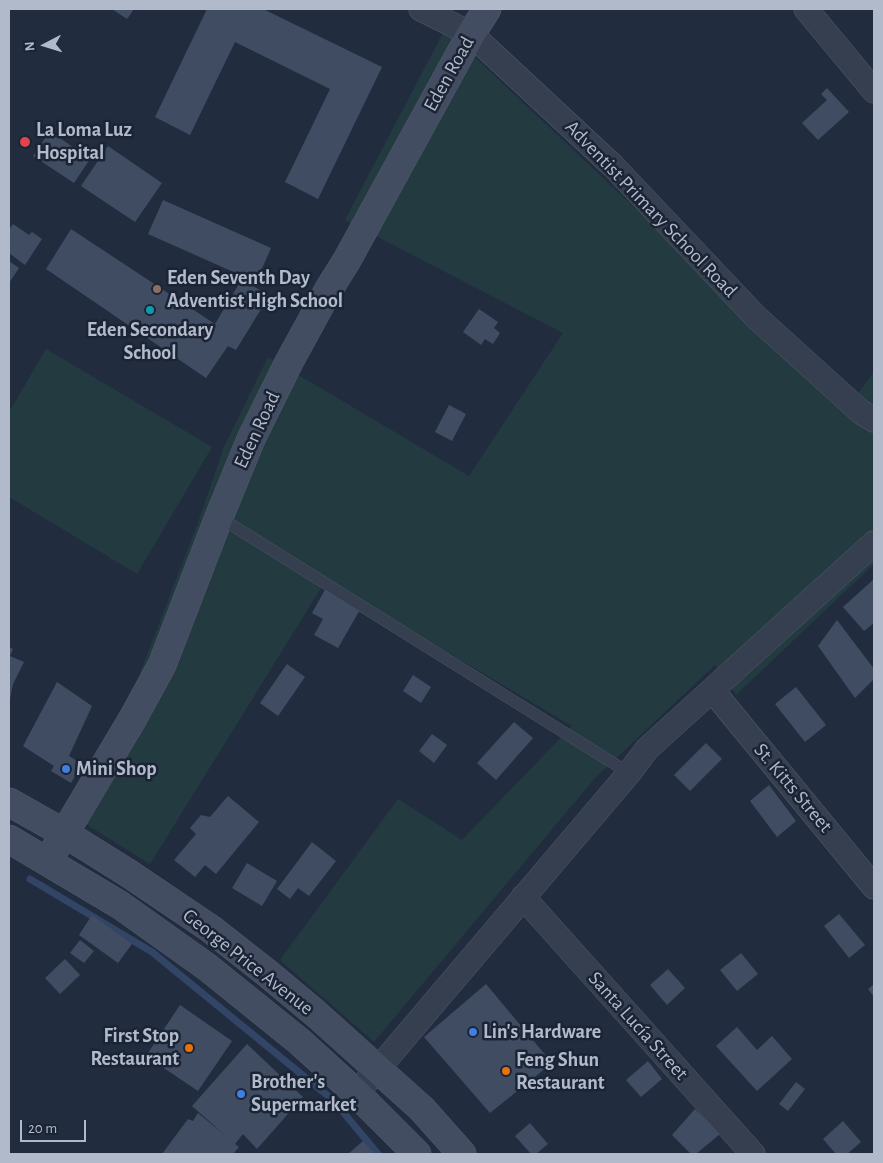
<!DOCTYPE html>
<html>
<head>
<meta charset="utf-8">
<style>
	body { margin:0 }
	#map { position:relative; width:883px; height:1163px; overflow:hidden; background:#212d3f; font-family:"Alegreya Sans",sans-serif }
	canvas { display:block }
	.frame { position:absolute; inset:0; border:10px solid #b1baca; pointer-events:none }
	.north { position:absolute; left:20px; top:20px; width:50px; height:50px; -webkit-text-stroke:4px #1b2434; paint-order:stroke; rotate:265deg; font-size:14px; font-weight:700; line-height:20px; text-align:center; color:#b1baca }
	.north::after { content:''; display:block; margin:auto; width:18px; height:22px; background:#b1baca; clip-path:polygon(50% 0,100% 100%,50% 72%,0 100%) }
	.scale { position:absolute; left:20px; top:1120px; width:66px; height:22px; box-sizing:border-box; border:2px solid #b1baca; border-top:0; padding-left:6px; font-size:15px; line-height:18px; white-space:nowrap; color:#b1baca; -webkit-text-stroke:4px #1b2434; paint-order:stroke }
</style>
</head>
<body>
<div id="map">
<canvas width="883" height="1163"></canvas>
<div class="frame"></div>
<div class="north">N</div>
<div class="scale">20 m</div>
</div>
<script>
const ctx = document.querySelector('canvas').getContext('2d');
ctx.lineJoin = 'round';
function paint(path, color) { ctx.fillStyle = color; ctx.fill(path, 'evenodd'); }
const poly = rows => new Path2D(rows.map(r => 'M' + r).join(''));
function strokePath(path, color, width, dash) { ctx.strokeStyle = color; ctx.lineWidth = width; ctx.lineCap = dash ? 'butt' : 'round'; ctx.setLineDash(dash || []); ctx.stroke(path); }
function write(font, color, halo, rows, align = 'center') {
  ctx.font = font + ' "Alegreya Sans",sans-serif'; ctx.lineWidth = 5; ctx.setLineDash([]); ctx.textBaseline = 'middle'; ctx.strokeStyle = halo; ctx.fillStyle = color; for (const [text, x, y, turn = 0] of rows) {
    ctx.save(); ctx.translate(x, y); ctx.rotate((+turn || 0) * Math.PI / 180); ctx.textAlign = isNaN(turn) ? turn : align; if (halo) ctx.strokeText(text, 0, 0); ctx.fillText(text, 0, 0); ctx.restore();
  }
}
paint(poly([
	[445,29,847,408,874,372,874,564,736,695,715,665,594,779,374,1042,280,960,398,799,462,840,572,726,326,580,150,864,68,813,154,683,140,673,196,528,224,447,268,357,469,476,563,333,345,220],
	[46,349,212,447,137,574,9,497,9,412]
]), '#233b40');
strokePath(poly([
	[30,879,152,952,333,1100,378,1154]
]), '#324566', 7);
paint(poly([
	[112,9,134,9,127,19],
	[207,9,263,9,382,67,318,199,285,182,330,89,235,42,190,135,155,117],
	[827,88,849,112,818,140,802,123,827,100,821,94],
	[50,131,90,159,74,183,33,156],
	[108,146,162,183,135,222,81,186],
	[163,200,271,248,256,282,148,234],
	[13,224,29,235,32,232,42,239,25,265,9,253,9,230],
	[71,229,215,324,242,279,269,296,236,350,228,346,206,378,46,269],
	[9,261,19,268,9,283],
	[479,309,498,322,494,328,500,333,493,344,485,339,481,345,463,332],
	[449,405,466,414,452,441,435,432],
	[874,579,874,623,864,631,843,607],
	[326,588,361,608,338,648,314,635,323,619,312,613],
	[837,620,874,669,874,679,855,698,818,646],
	[9,647,13,649,10,656,24,662,13,684,9,704],
	[287,664,305,677,278,716,260,703],
	[413,675,431,687,421,703,403,691],
	[57,682,92,706,69,756,82,764,71,783,51,771,54,766,23,746],
	[796,687,826,725,805,742,775,704],
	[514,722,533,738,496,780,477,763],
	[432,734,447,745,434,763,419,751],
	[706,743,722,759,690,791,674,775],
	[769,785,796,821,777,837,750,801],
	[228,796,259,822,216,874,205,865,195,877,174,860,196,834,190,828,201,815,210,817],
	[312,842,336,861,309,896,298,888,290,899,277,889],
	[247,863,277,881,262,906,232,888],
	[839,914,865,945,849,958,824,926],
	[92,915,132,944,118,963,79,935],
	[80,940,94,951,84,963,70,953],
	[741,953,758,974,737,991,720,970],
	[65,959,80,975,60,994,45,978],
	[668,969,685,988,667,1005,650,985],
	[486,984,552,1063,490,1113,424,1037],
	[874,984,874,997,868,989],
	[180,1005,232,1041,198,1091,146,1056],
	[737,1027,757,1050,772,1036,792,1059,757,1091,716,1046],
	[247,1044,303,1097,257,1149,243,1134,235,1144,239,1147,233,1154,162,1154,188,1119,193,1121,198,1113,226,1136,192,1106],
	[648,1061,662,1079,641,1097,626,1080],
	[796,1082,805,1089,788,1111,779,1104],
	[695,1109,720,1134,696,1154,691,1154,672,1135],
	[843,1121,861,1142,847,1154,836,1154,823,1139],
	[530,1123,548,1144,536,1154,531,1154,515,1136],
	[363,1141,375,1154,348,1154]
]), '#404c62');
const lane = poly([
	[219,517,629,773]
]);
const street = poly([
	[421,9,471,34,613,166,756,317,861,412,874,420],
	[806,9,874,91],
	[712,690,874,887],
	[523,897,753,1154],
	[356,1093,377,1070,629,773,647,749,874,543]
]);
const secondary = poly([
	[9,802,64,833,128,873,211,929,267,973,315,1013,422,1109,462,1154],
	[9,839,120,905,207,967,300,1042,356,1093,417,1154],
	[48,861,133,718,162,665,219,517,251,439,289,362,329,289,347,260,471,34,487,9]
]);
strokePath(lane, '#515a6a', 12);
strokePath(street, '#515a6a', 25);
strokePath(secondary, '#515a6a', 29);
strokePath(lane, '#363f4f', 11);
strokePath(street, '#363f4f', 24);
strokePath(secondary, '#434d62', 28);
for (const [x, y, r, color] of [
	[25,142,6,"#e0444e"],
	[157,289,5,"#8d6e63"],
	[150,310,5,"#0f9aa8"],
	[66,769,5,"#3f7fe0"],
	[473,1032,5,"#3f7fe0"],
	[189,1048,5,"#e8710a"],
	[506,1071,5,"#e8710a"],
	[241,1094,5,"#3f7fe0"]
]) { const dot = new Path2D(); dot.arc(x, y, r, 0, 2 * Math.PI); ctx.fillStyle = color; ctx.fill(dot); strokePath(dot, '#1b2434', 2); }
write('20px', '#b1baca', '#1b2434', [
	["Eden Road",449,74,-61],
	["Adventist Primary School Road",651,209,46],
	["Eden Road",257,430,-65],
	["St. Kitts Street",793,788,50],
	["George Price Avenue",248,962,38],
	["Santa Lucía Street",638,1026,48]
]);
write('bold 20px', '#b1baca', '#1b2434', [
	["La Loma Luz",36,130],
	["Hospital",36,153],
	["Eden Seventh Day",167,278],
	["Adventist High School",167,301],
	["Eden Secondary",150,330,"center"],
	["School",150,353,"center"],
	["Mini Shop",76,769],
	["Lin's Hardware",483,1032],
	["First Stop",179,1036,"right"],
	["Restaurant",179,1059,"right"],
	["Feng Shun",516,1060],
	["Restaurant",516,1083],
	["Brother's",251,1082],
	["Supermarket",251,1105]
], 'left');
</script>
</body>
</html>
